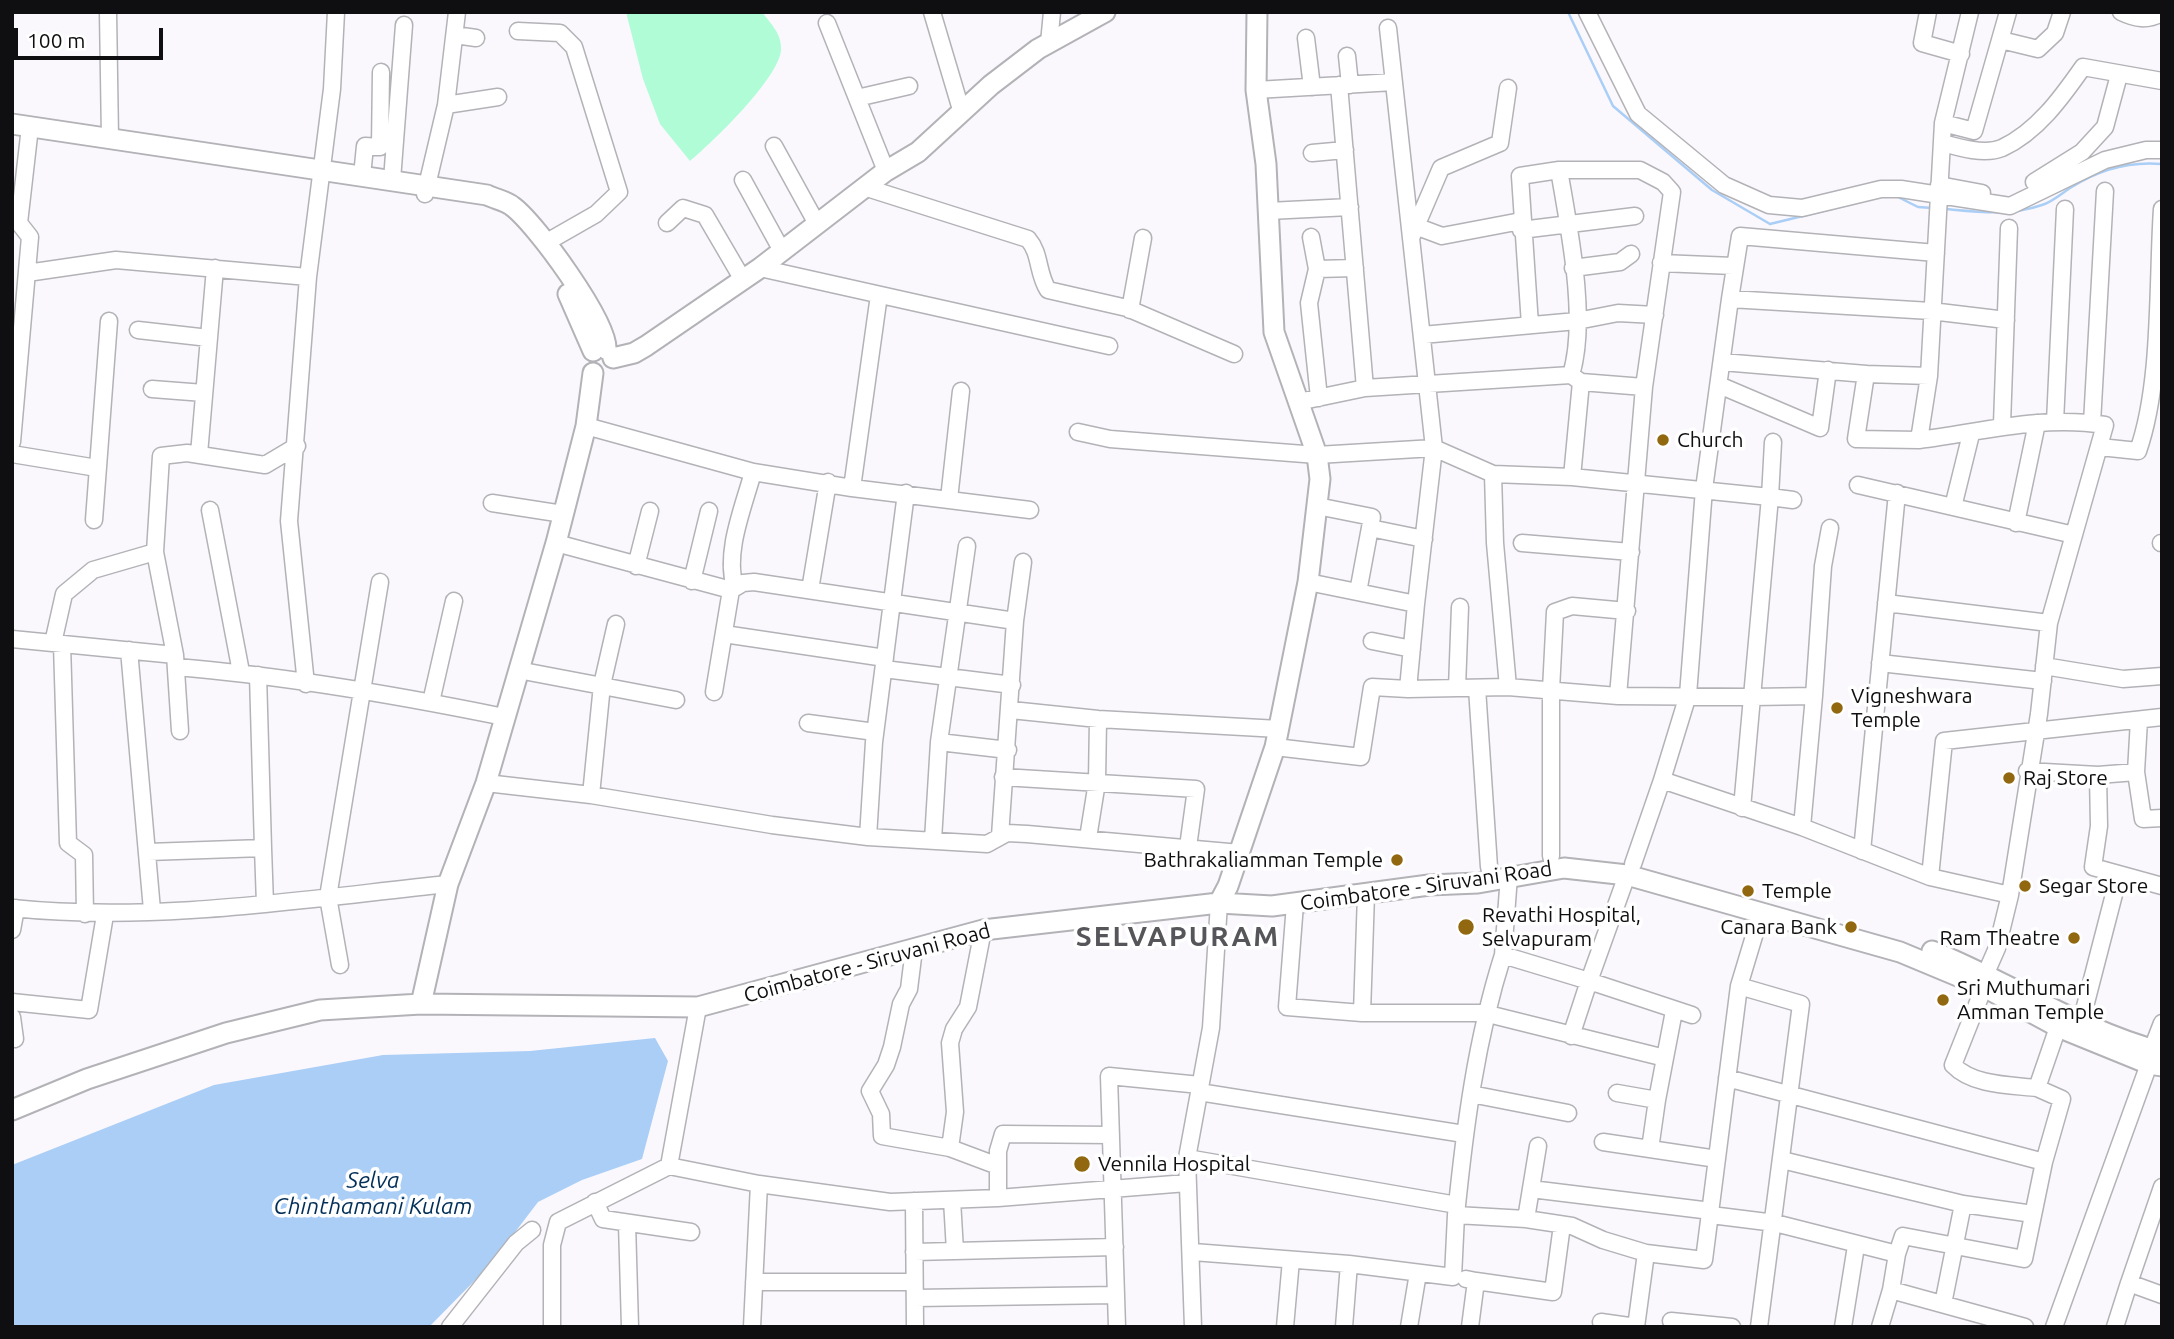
<!DOCTYPE html>
<style>
body{margin:0}
#map{position:relative;width:2174px;height:1339px;overflow:hidden;background:#faf8fd;font-family:Ubuntu,sans-serif}
canvas{display:block}
.frame{position:absolute;inset:0;border:14px solid #0f0e10;pointer-events:none}
.scale{position:absolute;left:14px;top:28px;width:149px;height:32px;box-sizing:border-box;border:4px solid #0f0e10;border-top:0;padding-left:9px;font-size:21px;line-height:24px;white-space:nowrap;color:#0f0e10;-webkit-text-stroke:5px #fff;paint-order:stroke}
</style>
<div id="map">
<canvas width="2174" height="1339"></canvas>
<div class="frame"></div>
<div class="scale">100 m</div>
</div>
<script>
const ctx = document.querySelector('canvas').getContext('2d');
ctx.lineJoin = 'round';
function paint(path, color) {
  ctx.fillStyle = color;
  ctx.fill(path, 'evenodd');
}
function strokePath(path, color, width, dash) {
  ctx.strokeStyle = color;
  ctx.lineWidth = width;
  ctx.lineCap = dash ? 'butt' : 'round';
  ctx.setLineDash(dash || []);
  ctx.stroke(path);
}
function drawText(font, color, halo, rows, align = 'center') {
  ctx.font = font + ' Ubuntu,sans-serif';
  ctx.lineWidth = 7;
  ctx.setLineDash([]);
  ctx.textBaseline = 'middle';
  ctx.strokeStyle = halo;
  ctx.fillStyle = color;
  for (const [text, x, y, turn = 0] of rows) {
    ctx.save();
    ctx.translate(x, y);
    ctx.rotate((+turn || 0) * Math.PI / 180);
    ctx.textAlign = isNaN(turn) ? turn : align;
    if (halo) ctx.strokeText(text, 0, 0);
    ctx.fillText(text, 0, 0);
    ctx.restore();
  }
}
const green = new Path2D(`
 M 626,12 L 762,12 C 771,24 782,34 781,50 C 779,78 713,142 690,161 L 660,124 L 643,79 Z`);
const water = new Path2D(`
 M 655,1038 L 668,1061 L 642,1159 L 582,1180 L 538,1202 L 490,1265 L 429,1327 L 12,1327 L 12,1165 L 214,1085 L 383,1055 L 530,1051 Z`);
const stream = new Path2D(`
 M 1568,12 L 1613,106 L 1712,190 L 1770,224 L 1856,203
 M 1896,196 L 1918,207 L 1932,208
 M 1946,209 C 1979,212 2010,216 2042,205 C 2052,202 2061,194 2070,188 C 2098,170 2129,161 2162,164`);
const minor = new Path2D(`
 M 108,12 L 110,139
 M 932,12 L 962,113
 M 1587,12 L 1638,114 L 1724,185 L 1769,205 L 1802,208 L 1881,189 L 1901,189 L 2010,206 L 2105,160 L 2146,150 L 2162,150
 M 1928,12 L 1922,43 L 1961,54
 M 1970,12 L 1943,123 L 1929,376 L 1919,440 C 1982,432 2041,415 2105,425 L 2049,623 L 2039,714 L 2010,895
 M 2121,12 C 2136,19 2146,21 2162,13
 M 827,23 L 886,171
 M 1388,28 L 1434,448 L 1416,604
 M 518,31 L 560,33 L 574,47 L 619,192 L 596,214 L 547,242
 M 455,35 L 476,38
 M 1306,38 L 1312,87
 M 2001,40 L 2038,49 L 2055,33 L 2062,12
 M 1049,43 L 1052,12
 M 1347,56 L 1350,85
 M 1339,85 L 1365,388
 M 1256,90 L 1394,82
 M 857,98 L 909,86
 M 446,105 L 498,97
 M 1943,123 L 1974,131 L 2008,12
 M 1943,143 C 1960,148 1985,155 2002,148 C 2037,132 2062,97 2083,67 L 2162,81
 M 774,146 L 817,224
 M 1312,153 L 1345,150
 M 1559,170 C 1569,229 1588,319 1571,375
 M 362,176 L 365,146 L 380,147 L 381,72
 M 392,180 L 404,25
 M 743,180 L 782,251
 M 2034,182 L 2082,152 L 2105,127 L 2119,75
 M 1939,185 L 1982,193
 M 864,187 L 1028,239 C 1041,254 1037,273 1048,290 L 1127,308 L 1234,354
 M 425,194 L 446,105 L 457,12
 M 1268,211 L 1350,207
 M 667,223 L 683,208 L 705,215 L 743,280
 M 1418,227 L 1442,236 L 1521,221
 M 1521,230 L 1635,216
 M 1311,237 L 1317,269 L 1309,303 L 1319,398
 M 1411,238 L 1441,168 L 1500,143 L 1508,88
 M 1661,263 L 1733,266
 M 760,268 L 1109,346
 M 1573,268 L 1620,262 L 1631,254
 M 1317,269 L 1355,268
 M 27,273 L 116,260 L 308,277
 M 1730,299 L 1740,236 L 1936,253
 M 1130,310 L 1143,238
 M 1530,325 L 1520,176 L 1559,170 L 1640,170 L 1663,182 L 1672,192 L 1644,387 L 1618,696
 M 138,330 L 209,338
 M 1422,335 L 1577,321 L 1618,313 L 1655,315
 M 1722,362 L 1866,374 L 1929,376
 M 1866,374 L 1856,439 L 1919,440
 M 1719,385 L 1820,428 L 1828,370
 M 152,389 L 204,393
 M 1298,402 L 1365,388 L 1571,375 L 1581,382
 M 2055,422 L 2065,209
 M 2092,423 L 2105,191
 M 2002,424 L 2009,228
 M 586,426 L 753,472 L 852,488 L 1030,510
 M 1078,432 L 1110,439 L 1317,455 L 1434,448 L 1493,474 L 1572,477 L 1770,497 L 1752,697 L 1814,696 L 1802,827 L 1930,877 L 2010,895 L 1997,948 L 1986,973
 M 12,442 L 30,237 L 19,223 L 30,127
 M 1773,442 L 1770,497 L 1793,500
 M 2100,447 L 2138,451 C 2162,383 2157,283 2162,209
 M 12,454 L 97,468
 M 199,454 L 215,268
 M 1493,474 L 1495,543 L 1508,687
 M 1572,477 L 1581,382 L 1644,387
 M 1858,485 L 2074,535
 M 852,488 L 879,295
 M 949,499 L 961,391
 M 492,503 L 563,514
 M 1317,506 L 1372,517 L 1358,592
 M 1953,507 L 1971,434
 M 210,510 L 241,672
 M 94,520 L 109,321
 M 2016,523 L 2037,423
 M 1370,528 L 1424,539
 M 556,543 L 731,590 L 743,583 L 754,582 L 1015,621 L 1000,836
 M 1522,543 L 1631,552
 M 2161,543 L 2162,543
 M 155,552 L 175,655 L 180,731
 M 636,566 L 650,511
 M 692,581 L 709,511
 M 1308,582 L 1416,604 L 1408,689 L 1508,687 L 1618,696 L 1752,697 L 1742,808
 M 735,587 C 724,552 744,506 753,472
 M 810,590 L 828,482
 M 1886,603 L 2049,623
 M 1015,621 L 1023,562
 M 724,634 L 885,658
 M 12,639 L 175,655
 M 1372,641 L 1412,649
 M 53,643 L 64,594 L 93,570 L 155,552 L 161,456 L 187,453 L 265,465 L 297,446
 M 62,644 L 68,843 L 84,855 L 85,914
 M 129,650 L 152,910
 M 1880,663 L 2043,681
 M 2044,666 L 2123,679 L 2162,676
 M 176,667 C 287,676 396,695 504,717
 M 884,669 L 1012,685
 M 518,670 L 676,700
 M 306,684 L 289,521 L 308,277 L 332,89 L 336,12
 M 1457,688 L 1460,607
 M 1477,688 L 1489,867
 M 714,692 L 731,590
 M 1814,696 L 1823,566 L 1830,528
 M 431,702 L 454,601
 M 1011,710 L 1098,719 L 1279,729
 M 808,723 L 875,732
 M 939,742 L 1008,750
 M 1275,747 L 1361,757 L 1372,687 L 1408,689
 M 2027,771 L 2098,775 L 2136,772 L 2143,819 L 2162,818
 M 2136,772 L 2139,720
 M 2098,775 L 2099,826 L 2093,867 L 2162,886
 M 1003,777 L 1196,789 L 1188,847
 M 1662,780 L 1688,695 L 1704,489 L 1730,299 L 1931,311 L 2006,320
 M 486,783 L 591,795 L 772,825 L 868,837 L 987,844 L 1007,833 L 1027,834 L 1240,853
 M 591,795 L 602,685 L 616,624
 M 868,837 L 874,742 L 906,493
 M 1088,838 L 1097,782 L 1098,719
 M 933,840 L 939,742 L 967,546
 M 263,848 L 265,904
 M 1862,851 L 1897,493
 M 148,852 L 263,848 L 258,675
 M 1551,856 L 1551,690 L 1555,612 L 1572,606 L 1627,611
 M 1633,864 L 1662,780 L 1802,827
 M 1930,877 L 1944,741 L 2162,717
 M 1295,904 L 1287,1007 L 1362,1013 L 1484,1013 L 1665,1058 L 1674,1011
 M 12,908 C 157,923 304,899 448,884
 M 12,930 L 16,908
 M 914,949 L 909,989 L 901,1004 L 892,1047 L 886,1065 L 870,1091 L 881,1114 L 882,1136 L 950,1148 L 998,1166
 M 1503,955 L 1509,876
 M 340,965 L 328,897 L 380,582
 M 1739,986 L 1801,1004 L 1759,1327
 M 1984,987 L 1953,1065 C 1973,1086 2011,1085 2037,1088
 M 12,1002 L 89,1010 L 105,915
 M 698,1007 L 669,1166 L 759,1184 L 890,1202 L 998,1198 L 1187,1183
 M 1362,1013 L 1366,894
 M 12,1017 L 15,1039
 M 2081,1022 L 2119,875
 M 1571,1036 L 1589,981 L 1692,1015
 M 2152,1049 L 2162,1023
 M 1727,1078 L 2044,1162 L 2062,1099 L 2037,1088 L 2058,1027
 M 1199,1092 L 1464,1134
 M 1617,1093 L 1657,1100 L 1650,1149
 M 1471,1094 L 1568,1113
 M 1657,1100 L 1665,1058
 M 1603,1142 L 1717,1159
 M 950,1148 L 955,1112 L 950,1043 L 954,1029 L 968,1007 L 983,930
 M 1187,1158 L 1457,1205
 M 1782,1160 L 1963,1204 L 1943,1304
 M 2162,1187 L 2129,1283 L 2162,1295
 M 1531,1189 L 1711,1211
 M 998,1198 L 998,1151 L 1003,1134 L 1111,1135
 M 952,1200 L 955,1251
 M 914,1201 L 915,1327
 M 595,1202 L 603,1219 L 691,1232
 M 1963,1204 L 2033,1214
 M 1456,1215 C 1465,1126 1476,1040 1503,955 L 1589,981 L 1627,875
 M 1711,1215 L 1775,1223 L 1897,1254 L 1891,1290 L 2025,1327
 M 1526,1219 L 1538,1146
 M 627,1223 L 630,1327
 M 914,1252 L 1115,1247
 M 1193,1252 L 1349,1264 L 1453,1277 L 1456,1215 L 1526,1219 L 1572,1226 L 1603,1240 L 1646,1253 L 1704,1260 L 1739,986 L 1761,913
 M 1897,1254 L 1903,1236 L 2024,1259 L 2044,1162
 M 1466,1279 L 1476,1281 L 1470,1327
 M 1476,1281 L 1553,1292 L 1562,1225
 M 754,1282 L 914,1282
 M 915,1298 L 1116,1295
 M 1671,1321 L 1732,1327
 M 1601,1322 L 1636,1327 L 1646,1253
 M 450,1327 L 516,1243 L 532,1230
 M 552,1327 L 552,1245 L 558,1222 L 669,1166
 M 752,1327 L 759,1184
 M 1117,1327 L 1109,1076 L 1200,1085
 M 1193,1327 L 1187,1158 L 1211,1028 L 1219,903
 M 1285,1327 L 1291,1260
 M 1344,1327 L 1349,1264
 M 1409,1327 L 1418,1273
 M 1843,1327 L 1856,1246
 M 1880,1327 L 1891,1290
 M 2054,1327 L 2149,1064
 M 2115,1327 L 2129,1283`);
const major = new Path2D(`
 M 12,124 L 487,195 C 495,199 506,201 512,206 C 536,223 608,323 606,349
 M 568,294 L 593,351
 M 613,358 L 634,353 L 646,346 L 760,268 L 886,171 L 918,152 L 991,85 L 1038,49 L 1105,12
 M 1219,903 L 1228,886 L 1275,747 L 1308,582 L 1320,479 L 1317,455 L 1274,332 L 1266,164 L 1256,90 L 1257,12
 M 1932,951 C 2009,982 2081,1031 2162,1052
 M 421,1004 L 448,884 L 486,783 L 556,543 L 586,426 L 593,373
 M 12,1110 L 87,1079 L 226,1033 L 320,1010 L 421,1004 L 698,1007 L 983,930 L 1219,903 L 1272,906 L 1429,885 L 1478,883 L 1564,868 L 1627,875 L 1900,952 L 1984,987 L 2058,1027 L 2149,1064 L 2162,1066`);
const markers = [
 [1663,440,7,"#916710"],
 [1837,708,7,"#916710"],
 [2009,778,7,"#916710"],
 [1397,860,7,"#916710"],
 [2025,886,7,"#916710"],
 [1748,891,7,"#916710"],
 [1466,927,9,"#916710"],
 [1851,927,7,"#916710"],
 [2074,938,7,"#916710"],
 [1943,1000,7,"#916710"],
 [1082,1164,9,"#916710"]
];
const poiNames = [
 ["Church",1677,440],
 ["Vigneshwara",1851,696],
 ["Temple",1851,720],
 ["Raj Store",2023,778],
 ["Bathrakaliamman Temple",1383,860,"right"],
 ["Segar Store",2039,886],
 ["Temple",1762,891],
 ["Revathi Hospital,",1482,915],
 ["Selvapuram",1482,939],
 ["Canara Bank",1837,927,"right"],
 ["Ram Theatre",2060,938,"right"],
 ["Sri Muthumari",1957,988],
 ["Amman Temple",1957,1012],
 ["Vennila Hospital",1098,1164]
];
const streetNames = [
 ["Coimbatore - Siruvani Road",1426,886,-8],
 ["Coimbatore - Siruvani Road",867,963,-15]
];
const waterNames = [
 ["Selva",373,1180],
 ["Chinthamani Kulam",373,1206]
];
const districtNames = [
 ["SELVAPURAM",1178,937]
];
paint(green, '#b0fcd7');
paint(water, '#aacef6');
strokePath(stream, '#aacef6', 2.5);
strokePath(minor, '#b3b2b7', 19);
strokePath(major, '#b3b2b7', 23);
strokePath(minor, '#fff', 16);
strokePath(major, '#fff', 19);
for (const [x, y, r, color] of markers) {
  const dot = new Path2D();
  dot.arc(x, y, r, 0, 2 * Math.PI);
  ctx.fillStyle = color;
  ctx.fill(dot);
  strokePath(dot, '#fff', 2.5);
}
drawText('21px', '#0f0e10', '#fff', poiNames, 'left');
drawText('21px', '#0f0e10', '#fff', streetNames);
drawText('italic 23px', '#022f58', '#fff', waterNames);
ctx.letterSpacing = '2px';
drawText('bold 28px', '#565559', '#fff', districtNames);
ctx.letterSpacing = '0px';
</script>
